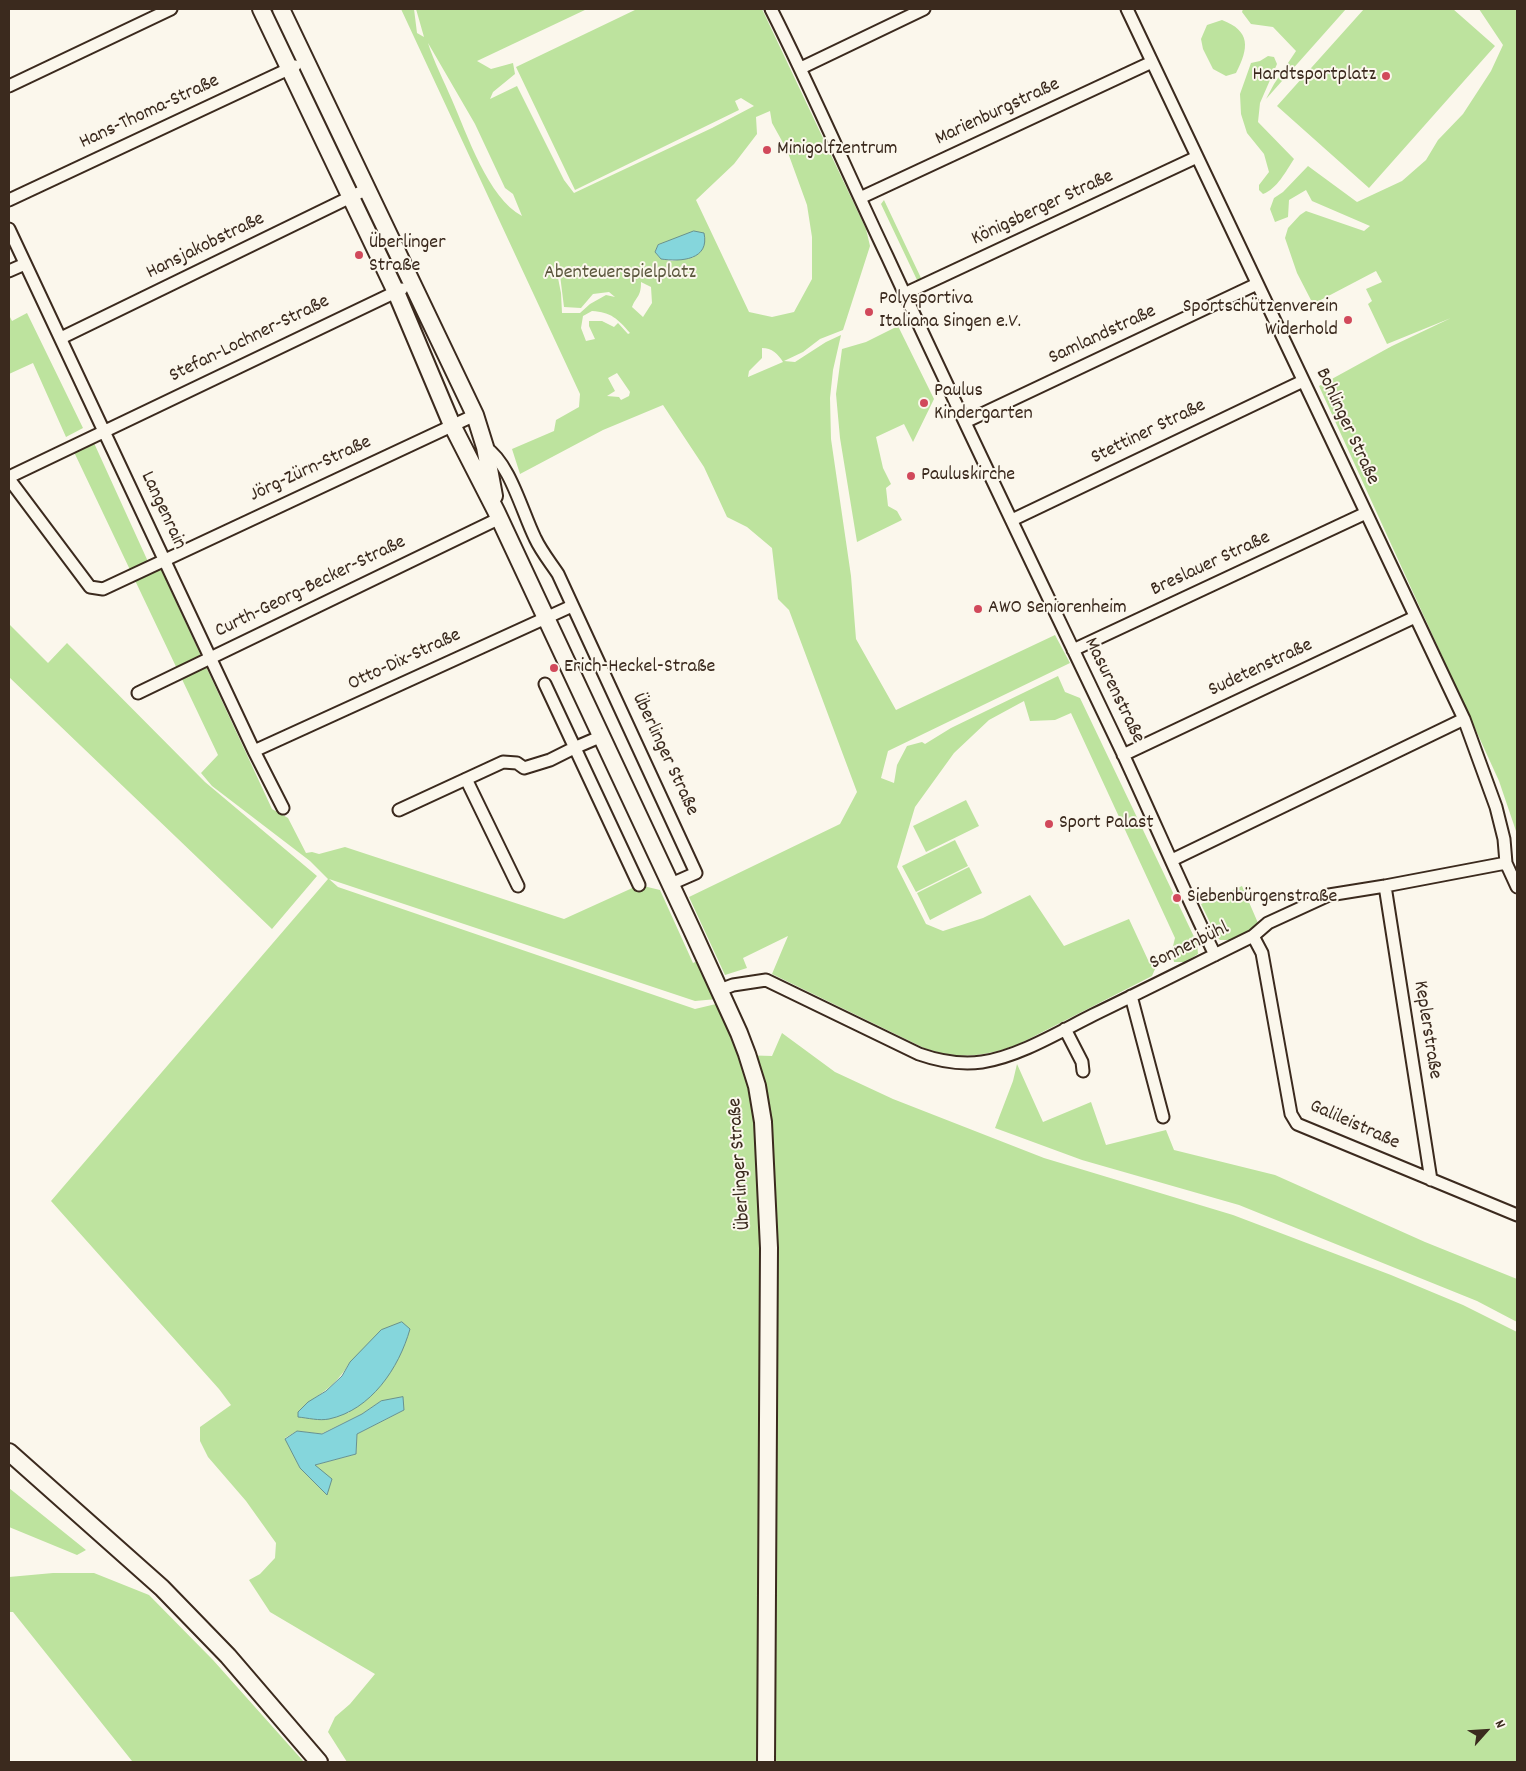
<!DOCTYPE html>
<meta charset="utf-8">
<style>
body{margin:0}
#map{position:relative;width:1526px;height:1771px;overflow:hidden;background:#fbf7ec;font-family:Dekko,sans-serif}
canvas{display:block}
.frame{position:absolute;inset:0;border:10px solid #3b2a1e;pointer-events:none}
.north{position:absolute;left:1461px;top:1706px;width:50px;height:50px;-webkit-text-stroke:4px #fbf7ec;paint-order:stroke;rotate:64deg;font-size:14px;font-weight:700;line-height:20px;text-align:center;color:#3b2a1e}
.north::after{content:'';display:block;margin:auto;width:18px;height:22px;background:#3b2a1e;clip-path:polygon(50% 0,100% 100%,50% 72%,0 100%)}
</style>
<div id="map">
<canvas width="1526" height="1771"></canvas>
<div class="frame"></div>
<div class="north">N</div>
</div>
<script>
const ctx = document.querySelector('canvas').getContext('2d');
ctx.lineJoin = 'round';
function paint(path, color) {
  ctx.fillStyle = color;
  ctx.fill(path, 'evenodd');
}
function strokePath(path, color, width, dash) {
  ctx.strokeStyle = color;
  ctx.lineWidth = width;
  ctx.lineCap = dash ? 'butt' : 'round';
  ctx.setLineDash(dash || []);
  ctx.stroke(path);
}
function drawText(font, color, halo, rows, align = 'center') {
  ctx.font = font + ' Dekko,sans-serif';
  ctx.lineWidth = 4;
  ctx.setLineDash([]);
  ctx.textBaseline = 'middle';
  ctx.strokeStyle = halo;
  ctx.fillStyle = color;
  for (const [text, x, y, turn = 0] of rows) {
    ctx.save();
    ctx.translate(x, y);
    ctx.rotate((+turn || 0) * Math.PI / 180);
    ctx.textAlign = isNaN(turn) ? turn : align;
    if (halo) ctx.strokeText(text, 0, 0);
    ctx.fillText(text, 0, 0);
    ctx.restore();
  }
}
const green = new Path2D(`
 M 401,9 L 414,9 L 417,33 L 424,37 L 416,9 L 587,9 L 477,61 L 491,69 L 513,63 L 515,74 L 493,92 L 490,99 L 517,86 L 564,180 L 574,193 L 712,128 L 754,106 L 741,98 L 735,101 L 739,110 L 575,190 L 516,67 L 637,9 L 762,9 L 866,229 L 870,246 L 843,330 L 820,339 L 803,352 L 784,361 L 795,362 L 826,342 L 841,335 L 833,370 L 830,398 L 831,439 L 851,576 L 856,639 L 896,710 L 1055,635 L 1070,663 L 888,751 L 881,778 L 894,783 L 897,765 L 907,746 L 922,742 L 925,744 L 951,728 L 1058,676 L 1065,692 L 1080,698 L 1197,943 L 1198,954 L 1185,962 L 1174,962 L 1172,950 L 1175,938 L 1071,713 L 1055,720 L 1030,721 L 1024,701 L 989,720 L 954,753 L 915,807 L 897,867 L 926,924 L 943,931 L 983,918 L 1030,895 L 1064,946 L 1129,919 L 1148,960 L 1158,962 L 1152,976 L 1019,1044 C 984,1057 959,1060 924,1048 L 772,974 L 788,936 L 743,958 L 747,968 L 725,975 L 689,897 L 840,824 L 857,792 L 789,610 L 778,599 L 772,548 L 747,527 L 727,517 L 704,467 L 663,405 L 603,430 L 520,474 L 512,449 L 554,431 L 556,420 L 579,407 L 580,394 ZM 428,43 L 475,124 L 505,188 L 513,194 L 522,216 C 488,198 467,134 452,100 C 444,81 434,62 428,43 ZM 770,111 L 772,123 L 787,150 L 807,205 L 812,237 L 812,279 L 794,312 L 772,317 L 749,312 L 696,200 L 734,164 L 757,134 L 756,117 ZM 671,241 L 694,257 L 672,261 L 661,259 L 655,252 L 658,245 ZM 557,273 L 560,275 L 564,307 L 581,308 L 593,294 L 609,292 L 615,297 L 606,295 L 590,304 L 580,313 L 562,313 L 561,293 ZM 641,282 L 651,287 L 652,303 L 643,317 L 632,307 C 637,295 641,297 641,282 ZM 592,311 C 611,312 618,319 630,333 L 628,334 L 618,323 L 614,327 L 602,321 L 589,321 L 589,326 L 595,339 L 586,341 L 581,328 L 583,316 ZM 762,348 C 772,348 778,354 783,362 L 748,377 L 749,371 L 762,358 ZM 617,373 L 630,392 L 629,396 L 621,400 L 619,397 L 607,396 L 615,391 L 608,378 Z
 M 1243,9 L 1346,9 L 1266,99 L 1274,84 L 1296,51 L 1273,27 L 1251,24 L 1242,12 Z
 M 1364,9 L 1453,9 L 1495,46 L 1369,188 L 1277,106 Z
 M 1479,9 L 1517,9 L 1517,834 L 1499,781 L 1319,386 L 1392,346 L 1451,318 L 1387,344 L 1368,304 L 1372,301 L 1366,289 L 1382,282 L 1376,271 L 1313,304 L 1297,273 L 1285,238 L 1288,228 L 1300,215 L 1306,211 L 1364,231 L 1370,226 L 1312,201 L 1306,190 L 1289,200 L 1288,217 L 1275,222 L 1270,209 L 1274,198 L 1283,192 L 1308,166 L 1357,202 L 1402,181 L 1426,160 L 1438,140 L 1463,114 L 1491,71 L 1503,45 Z
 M 1222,20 C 1251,31 1249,48 1236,73 L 1226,76 L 1213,69 L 1203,49 L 1201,39 L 1207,25 Z
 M 1268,56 L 1274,57 L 1277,64 L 1260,103 L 1258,122 L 1294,159 C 1286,171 1277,189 1263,194 L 1259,190 L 1259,185 L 1269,172 L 1264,154 L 1247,133 L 1241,114 L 1240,94 L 1251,63 L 1260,61 Z
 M 884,200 L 921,278 L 917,280 L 881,204 Z
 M 27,313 L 83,428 L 66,437 L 33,363 L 9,374 L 9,315 L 12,321 Z
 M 898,326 L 934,399 L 913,442 L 904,424 L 876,437 L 883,468 L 891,484 L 886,488 L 888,506 L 897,511 L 902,520 L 857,542 L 840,438 L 836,394 L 842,349 L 866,342 Z
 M 94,443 L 150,566 L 158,563 L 272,809 L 288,818 L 306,853 L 312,852 L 319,854 L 345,847 L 564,919 L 639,885 L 660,890 L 693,963 L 700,960 L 717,999 L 695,1001 L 329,879 L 338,887 L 695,1009 L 716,1004 L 740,1055 L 772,1056 L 782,1033 L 835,1072 L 893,1099 L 1044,1158 L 1233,1215 L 1391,1275 L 1463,1305 L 1517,1332 L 1517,1762 L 347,1762 L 328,1732 L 335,1717 L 350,1704 L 375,1674 L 270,1612 L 249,1580 L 260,1574 L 275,1558 L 276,1543 L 246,1501 L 208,1457 L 200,1441 L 200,1427 L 231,1405 L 219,1389 L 51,1201 L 328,879 L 310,861 L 212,786 L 201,773 L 218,755 L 74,452 ZM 350,1362 L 349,1413 L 309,1402 C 328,1389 338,1382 350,1362 ZM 381,1401 L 404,1410 L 357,1434 L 356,1454 L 315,1465 L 300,1468 L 285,1438 L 297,1431 L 321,1434 L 362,1414 Z
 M 9,624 L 48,663 L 67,643 L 205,782 L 317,876 L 272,929 L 9,677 Z
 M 966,800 L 979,826 L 926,852 L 913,826 Z
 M 955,840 L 968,866 L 916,892 L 902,866 Z
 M 969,867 L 982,893 L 930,920 L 917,893 Z
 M 1242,886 L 1258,923 L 1244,936 L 1230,943 L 1229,940 L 1220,940 L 1217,937 L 1201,904 Z
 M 1017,1064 L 1043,1122 L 1091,1102 L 1106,1145 L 1166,1130 L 1174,1150 L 1275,1175 L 1425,1242 L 1517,1279 L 1517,1322 L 1477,1301 L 1239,1205 L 1082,1160 L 995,1128 L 1013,1081 Z
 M 9,1488 L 86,1550 L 77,1555 L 9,1527 Z
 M 53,1573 L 94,1573 L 149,1595 L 213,1660 L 304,1762 L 128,1762 L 132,1761 L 13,1612 L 9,1612 L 9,1577 Z`);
const water = new Path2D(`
 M 694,231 L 704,233 C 710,260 681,262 661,259 L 655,252 L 658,245 Z
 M 402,1322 L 410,1329 C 399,1368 371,1410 329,1419 C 319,1421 308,1418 298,1417 L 298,1412 L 308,1402 L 326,1391 L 342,1376 L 350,1362 L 381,1330 Z
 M 403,1397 L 404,1410 L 357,1434 L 356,1454 L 315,1465 L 332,1479 L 327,1495 L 300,1468 L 285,1439 L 297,1431 L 322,1434 L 362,1414 L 381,1401 Z`);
const street = new Path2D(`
 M 771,9 C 812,90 848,174 887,256 C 964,423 1044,588 1123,754 C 1154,821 1183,889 1215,955
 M 1127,9 L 1464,719 L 1496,807 L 1504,839 L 1506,863 L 1517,887
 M 801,68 L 924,9
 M 9,86 L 171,9
 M 860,198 L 1152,62
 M 9,200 L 295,66
 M 9,229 L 254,751 L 283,808
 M 9,271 L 25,264
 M 904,294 L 1197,157
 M 61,338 L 367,189
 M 965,422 L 1257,284
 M 485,447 C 510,463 522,512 535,538 C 541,551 550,562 558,574 L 696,873 L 671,884
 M 9,477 L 402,289
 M 9,479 L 90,587 L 103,589 L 475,415
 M 1012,520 L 1303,381
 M 1073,650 L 1366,513
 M 545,684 L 639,885
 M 138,693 L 500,518
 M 254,751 L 572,606
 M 1123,755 L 1415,617
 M 466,779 L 518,886
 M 399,810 L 503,762 L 517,763 L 524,768 L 550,760 L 574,748 L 602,736
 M 1172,860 L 1464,719
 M 1385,886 L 1431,1180
 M 1253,936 L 1262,953 L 1291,1114 L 1297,1124 L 1517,1215
 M 720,990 L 733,985 L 766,980 L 919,1054 C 939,1061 960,1065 982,1062 C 1020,1056 1059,1032 1093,1015 C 1147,989 1200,962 1253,936 L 1268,923 L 1329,895 L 1385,886 L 1506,863
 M 1131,996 L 1163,1117
 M 1065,1029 L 1082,1062 L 1083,1071`);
const secondary = new Path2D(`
 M 261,9 L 396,292 L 452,425 L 496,511 L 692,930 L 739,1033 L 747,1054 L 757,1086 L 763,1122 L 769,1248 L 766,1762
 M 281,9 L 475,415 L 485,447 L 494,496
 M 9,1452 L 162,1588 L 228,1656 L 319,1762`);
const markers = [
 [1386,76,5,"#d1495b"],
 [767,150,5,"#d1495b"],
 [359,255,5,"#d1495b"],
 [869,312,5,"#d1495b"],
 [1348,320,5,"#d1495b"],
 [924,403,5,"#d1495b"],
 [911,476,5,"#d1495b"],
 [978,609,5,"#d1495b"],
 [554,668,5,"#d1495b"],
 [1049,824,5,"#d1495b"],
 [1177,898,5,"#d1495b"]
];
const poiNames = [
 ["Hardtsportplatz",1376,76,"right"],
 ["Minigolfzentrum",777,150],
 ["Überlinger",369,244],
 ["Straße",369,267],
 ["Polysportiva",879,300],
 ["Italiana Singen e.V.",879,323],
 ["Sportschützenverein",1338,308,"right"],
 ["Widerhold",1338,331,"right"],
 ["Paulus",934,392],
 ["Kindergarten",934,415],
 ["Pauluskirche",921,476],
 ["AWO Seniorenheim",988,609],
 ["Erich-Heckel-Straße",564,668],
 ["Sport Palast",1059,824],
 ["Siebenbürgenstraße",1187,898]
];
const streetNames = [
 ["Hans-Thoma-Straße",150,113,-25],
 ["Marienburgstraße",998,113,-25],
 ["Königsberger Straße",1043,209,-25],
 ["Hansjakobstraße",206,247,-26],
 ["Samlandstraße",1103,336,-25],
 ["Stefan-Lochner-Straße",250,340,-26],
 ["Bohlinger Straße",1346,427,65],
 ["Stettiner Straße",1149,433,-26],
 ["Jörg-Zürn-Straße",311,470,-25],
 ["Langenrain",162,511,65],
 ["Breslauer Straße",1211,565,-25],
 ["Curth-Georg-Becker-Straße",311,588,-26],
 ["Otto-Dix-Straße",405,661,-25],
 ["Sudetenstraße",1261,669,-25],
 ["Masurenstraße",1113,691,64],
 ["Überlinger Straße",664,755,65],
 ["Sonnenbühl",1190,947,-26],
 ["Keplerstraße",1426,1030,81],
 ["Galileistraße",1354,1126,24],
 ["Überlinger Straße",741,1164,-94]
];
const parkNames = [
 ["Abenteuerspielplatz",620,274]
];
paint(green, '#bde39e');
paint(water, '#85d6dc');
strokePath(water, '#679190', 1);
strokePath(street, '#3b2a1e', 15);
strokePath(secondary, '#3b2a1e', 20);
strokePath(street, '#fbf7ec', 11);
strokePath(secondary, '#fbf7ec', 16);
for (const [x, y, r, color] of markers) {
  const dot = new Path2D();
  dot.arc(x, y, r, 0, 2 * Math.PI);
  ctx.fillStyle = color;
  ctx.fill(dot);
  strokePath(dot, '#fbf7ec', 2);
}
drawText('20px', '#3b2a1e', '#fbf7ec', poiNames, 'left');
drawText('20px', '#3b2a1e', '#fbf7ec', streetNames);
drawText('20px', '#5c583e', '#fbf7ec', parkNames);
</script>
